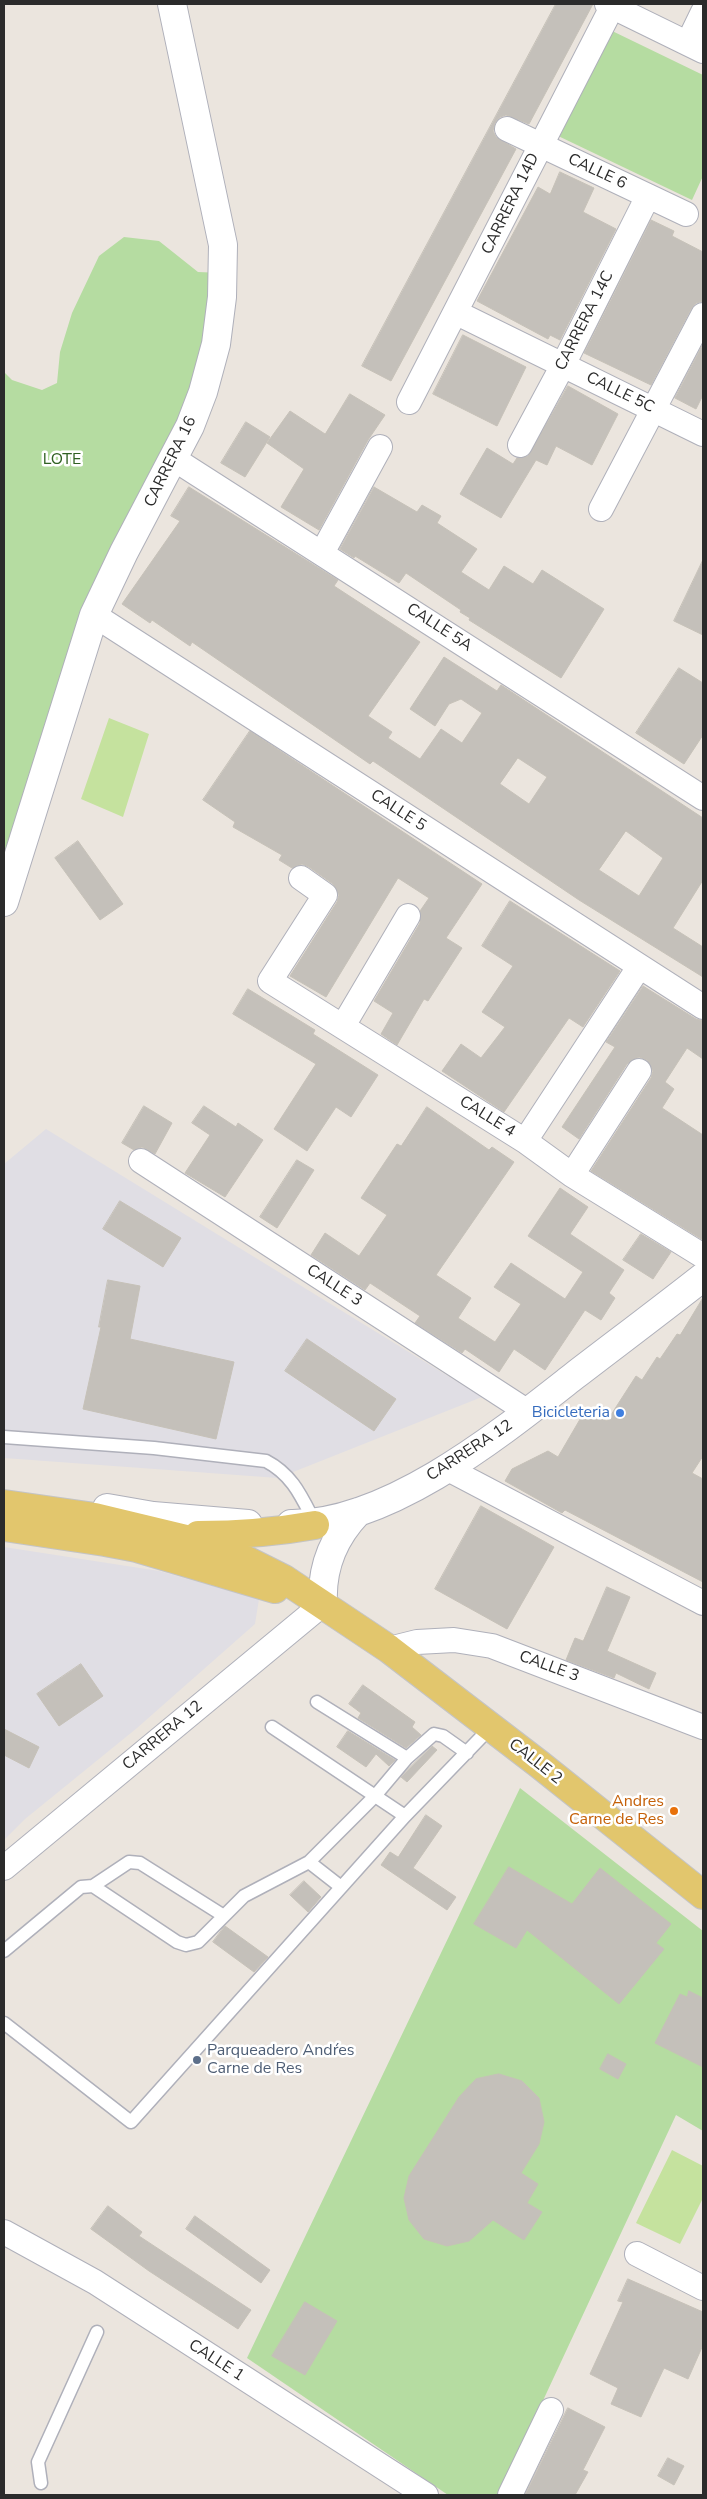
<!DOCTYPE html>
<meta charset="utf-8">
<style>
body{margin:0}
#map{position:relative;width:707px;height:2499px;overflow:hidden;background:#ebe5de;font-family:"Nunito Sans",sans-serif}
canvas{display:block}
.frame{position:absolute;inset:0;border:5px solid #2b2b2b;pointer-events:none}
</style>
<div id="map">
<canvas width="707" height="2499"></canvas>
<div class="frame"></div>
</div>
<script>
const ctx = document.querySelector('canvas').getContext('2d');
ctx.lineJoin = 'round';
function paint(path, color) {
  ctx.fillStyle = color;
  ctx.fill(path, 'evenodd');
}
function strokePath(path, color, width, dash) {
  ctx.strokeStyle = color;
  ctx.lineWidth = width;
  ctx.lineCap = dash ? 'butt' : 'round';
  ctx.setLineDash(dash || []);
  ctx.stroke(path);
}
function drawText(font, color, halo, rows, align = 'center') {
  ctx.font = font + ' "Nunito Sans",sans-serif';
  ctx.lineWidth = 5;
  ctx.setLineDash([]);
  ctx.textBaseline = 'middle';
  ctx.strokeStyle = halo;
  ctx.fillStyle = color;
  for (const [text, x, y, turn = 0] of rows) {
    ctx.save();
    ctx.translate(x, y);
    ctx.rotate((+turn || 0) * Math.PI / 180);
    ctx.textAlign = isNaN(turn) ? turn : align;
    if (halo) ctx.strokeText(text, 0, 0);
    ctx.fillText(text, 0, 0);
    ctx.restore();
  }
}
const industrial = new Path2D(`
 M 46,1129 L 482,1397 L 278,1478 L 4,1458 L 4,1164 Z
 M 4,1547 L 159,1571 L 259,1599 L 255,1624 L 137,1728 L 25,1819 L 4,1840 Z`);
const green = new Path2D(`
 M 606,28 L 703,75 L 703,176 L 692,200 L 554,134 Z
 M 124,237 L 159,241 L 198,272 L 223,273 L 219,322 L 124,552 L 4,902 L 4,372 L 12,380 L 42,390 L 57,383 L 60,352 L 72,313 L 99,256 Z
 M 520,1788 L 703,1931 L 703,2131 L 676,2115 L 499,2495 L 448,2495 L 247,2358 Z`);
const pitch = new Path2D(`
 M 109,718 L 149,734 L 123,817 L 81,799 Z
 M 672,2150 L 703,2166 L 703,2198 L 680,2244 L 636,2223 Z`);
const building = new Path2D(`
 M 556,4 L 593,4 L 529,124 L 506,115 L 500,117 L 495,123 L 493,131 L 496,137 L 516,149 L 391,381 L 362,366 Z
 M 560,172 L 594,188 L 583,212 L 616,229 L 560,340 L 550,335 L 548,339 L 477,301 L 538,187 L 550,194 Z
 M 651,220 L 674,231 L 672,236 L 703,252 L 703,301 L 696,303 L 691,309 L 651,385 L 584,353 Z
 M 463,335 L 526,367 L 497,426 L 433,394 Z
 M 703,344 L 703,395 L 696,409 L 675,398 Z
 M 568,386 L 618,414 L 592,465 L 556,446 L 547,465 L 536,460 L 501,518 L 460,494 L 487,448 L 513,464 L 517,458 L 528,456 Z
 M 350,394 L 385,415 L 368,440 L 319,530 L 281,507 L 304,469 L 267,443 L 290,411 L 325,434 Z
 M 246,422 L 270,437 L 245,477 L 221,463 Z
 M 189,487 L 338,580 L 334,586 L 420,642 L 368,716 L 392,732 L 388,738 L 420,759 L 441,729 L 462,743 L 482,713 L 461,699 L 449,704 L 435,726 L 410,709 L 444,657 L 497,691 L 501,685 L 703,818 L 703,880 L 673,928 L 703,947 L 703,977 L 579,900 L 373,761 L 370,764 L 192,642 L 190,646 L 152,620 L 150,623 L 122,604 L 180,521 L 171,516 ZM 518,758 L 547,777 L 529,804 L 500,784 ZM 626,831 L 663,858 L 639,896 L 599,870 Z
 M 374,487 L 417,512 L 422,505 L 441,516 L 437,523 L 477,549 L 461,572 L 489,590 L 504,566 L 533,584 L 542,570 L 604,609 L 561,678 L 469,620 L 470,618 L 460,612 L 461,610 L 406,573 L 399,583 L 355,556 L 354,558 L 340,549 Z
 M 703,560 L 703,635 L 674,621 Z
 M 679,668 L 703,683 L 703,735 L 684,764 L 636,733 Z
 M 250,731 L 482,884 L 446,938 L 462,948 L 428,1001 L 424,999 L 397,1045 L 381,1034 L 393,1013 L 374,1001 L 420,923 L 420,911 L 429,898 L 398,878 L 326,997 L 290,976 L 337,902 L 339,895 L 333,884 L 309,867 L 302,864 L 292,868 L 279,860 L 282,855 L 233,827 L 235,822 L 203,800 Z
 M 78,841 L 123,904 L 100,920 L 55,858 Z
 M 510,901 L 620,971 L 583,1027 L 569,1018 L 504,1112 L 442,1071 L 461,1044 L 481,1058 L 505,1027 L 482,1012 L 513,966 L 482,946 Z
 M 643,986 L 696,1019 L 703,1021 L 703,1059 L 687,1048 L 665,1082 L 674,1089 L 662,1108 L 703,1135 L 703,1240 L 591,1171 L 651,1078 L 653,1071 L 647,1060 L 639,1057 L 627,1064 L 579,1139 L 562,1127 L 615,1047 L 606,1042 Z
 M 248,989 L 315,1030 L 313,1034 L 378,1075 L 351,1117 L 336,1107 L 307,1151 L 274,1129 L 316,1064 L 233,1014 Z
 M 144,1106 L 172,1123 L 155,1154 L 142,1147 L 134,1150 L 122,1143 Z
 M 204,1106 L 236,1127 L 238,1123 L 263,1140 L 225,1197 L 185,1173 L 210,1135 L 192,1123 Z
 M 427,1107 L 489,1150 L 492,1147 L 514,1162 L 436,1275 L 471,1298 L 458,1318 L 495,1342 L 521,1304 L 494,1287 L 511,1263 L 565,1299 L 583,1272 L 528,1236 L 560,1188 L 588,1207 L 570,1234 L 624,1270 L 609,1293 L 615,1298 L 601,1320 L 585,1310 L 545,1370 L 514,1349 L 499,1372 L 465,1349 L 462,1353 L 415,1323 L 420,1316 L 370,1283 L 365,1290 L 311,1255 L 325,1233 L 359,1256 L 387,1215 L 361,1198 L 397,1144 L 401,1146 Z
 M 297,1160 L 314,1170 L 277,1228 L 260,1217 Z
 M 120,1201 L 181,1238 L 163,1267 L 103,1229 Z
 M 641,1234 L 671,1252 L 653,1279 L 623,1260 Z
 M 108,1280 L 140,1286 L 130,1339 L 234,1362 L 216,1439 L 83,1409 L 101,1327 L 99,1327 Z
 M 703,1298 L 703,1456 L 692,1473 L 703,1479 L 703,1582 L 565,1510 L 562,1513 L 505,1481 L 512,1469 L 548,1451 L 558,1457 L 586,1409 L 607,1421 L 636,1376 L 642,1380 L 657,1357 L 660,1359 L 677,1334 L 680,1335 Z
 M 307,1339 L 396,1399 L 374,1431 L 285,1371 Z
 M 481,1506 L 554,1547 L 507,1629 L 435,1589 Z
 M 607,1587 L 630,1597 L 607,1651 L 656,1673 L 649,1689 L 616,1673 L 614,1678 L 566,1660 L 575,1638 L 583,1641 Z
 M 81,1664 L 103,1696 L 59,1726 L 37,1694 Z
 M 363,1685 L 415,1722 L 412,1727 L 421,1735 L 406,1748 L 358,1718 L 361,1713 L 349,1704 Z
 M 4,1729 L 39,1747 L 29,1768 L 4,1755 Z
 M 348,1731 L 395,1760 L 389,1766 L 376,1754 L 366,1767 L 337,1747 Z
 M 432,1746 L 437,1750 L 407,1782 L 401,1777 Z
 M 426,1815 L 442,1826 L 413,1868 L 456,1897 L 447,1910 L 381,1865 L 390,1852 L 398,1857 Z
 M 509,1867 L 572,1904 L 600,1868 L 671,1924 L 656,1943 L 664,1949 L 619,2004 L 527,1930 L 516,1948 L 474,1924 Z
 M 304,1881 L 321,1897 L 308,1912 L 290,1895 Z
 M 225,1926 L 268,1957 L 254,1972 L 213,1942 Z
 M 689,1991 L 703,1998 L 703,2067 L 655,2043 L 680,1994 L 687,1997 Z
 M 608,2054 L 626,2064 L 618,2079 L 600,2069 Z
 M 499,2074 L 522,2081 L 539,2098 L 544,2122 L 539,2144 L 521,2173 L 538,2184 L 527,2203 L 542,2212 L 524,2240 L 493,2220 L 469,2241 L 447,2246 L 424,2239 L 409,2220 L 404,2198 L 409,2176 L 459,2097 L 476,2079 Z
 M 108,2206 L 142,2232 L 139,2236 L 251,2310 L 238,2329 L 149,2271 L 91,2229 Z
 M 195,2216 L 270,2270 L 261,2283 L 186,2229 Z
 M 628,2279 L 703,2312 L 703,2345 L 688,2379 L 664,2368 L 641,2417 L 611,2404 L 618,2388 L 590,2374 L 623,2302 L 618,2301 Z
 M 305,2302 L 337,2321 L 305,2375 L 272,2356 Z
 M 568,2408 L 605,2427 L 583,2470 L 588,2472 L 575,2495 L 525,2495 Z
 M 668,2458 L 684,2466 L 674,2485 L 658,2476 Z`);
const lane = new Path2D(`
 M 4,1437 L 154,1448 L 266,1461 C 293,1475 302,1498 315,1523
 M 317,1702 L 407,1758
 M 272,1727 L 405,1816
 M 309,1862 L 341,1887
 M 93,1886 L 129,1862 L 140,1863 L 224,1916
 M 4,1951 L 81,1887 L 93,1886 L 177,1942 L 186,1945 L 198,1942 L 244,1896 L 309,1862 L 375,1796 L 407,1758 L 434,1734 L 443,1736 L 467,1753
 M 4,2023 L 131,2122 L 405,1816 L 491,1727
 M 41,2483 L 38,2462 L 97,2332`);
const street = new Path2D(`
 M 607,4 L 703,51
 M 688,43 L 703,12
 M 507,129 L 686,214
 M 457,313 L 703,434
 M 409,402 L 612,7
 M 520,445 L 563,365 L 648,196
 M 174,459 L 703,798
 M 601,509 L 703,315
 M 322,553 L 380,447
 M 94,615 L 703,1007
 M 301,878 L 325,895 L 270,981 L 525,1141 L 572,1175 L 703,1256
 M 343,1026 L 408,916
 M 525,1141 L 639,967
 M 141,1161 L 528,1412
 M 572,1175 L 639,1071
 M 448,1469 L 703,1603
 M 389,1649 L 417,1642 L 454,1640 L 492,1646 L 703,1727
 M 4,1868 L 323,1604
 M 4,2232 L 95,2282 L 426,2495
 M 637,2254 L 703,2288
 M 510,2495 L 551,2410`);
const secondary = new Path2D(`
 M 4,902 L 94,615 L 124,552 L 190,426 L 203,392 L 216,344 L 222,297 L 223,245 L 172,4
 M 107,1508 L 153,1516 L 248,1524
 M 291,1524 C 388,1525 500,1434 574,1376 C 617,1343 661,1310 703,1277
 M 323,1604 C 321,1568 333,1538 358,1512`);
const primary = new Path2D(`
 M 4,1504 L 95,1517 L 199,1542 L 242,1558 L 284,1579 L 389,1649 L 539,1764 L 703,1895
 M 4,1527 L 105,1542 L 137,1548 L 275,1589
 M 198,1535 C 238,1535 276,1532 315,1525`);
const markers = [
 [620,1413,5,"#3f7fe0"],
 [674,1811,5,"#e8710a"],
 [197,2060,5,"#5c6f8a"]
];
const streetNames = [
 ["CALLE 6",597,172,25],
 ["CARRERA 14D",511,204,-64],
 ["CARRERA 14C",585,321,-63],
 ["CALLE 5C",620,393,26],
 ["CARRERA 16",171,462,-64],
 ["CALLE 5A",439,628,33],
 ["CALLE 5",398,811,33],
 ["CALLE 4",487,1117,32],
 ["CALLE 3",334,1286,33],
 ["CARRERA 12",470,1451,-33],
 ["CALLE 3",549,1667,20],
 ["CARRERA 12",163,1736,-40],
 ["CALLE 2",535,1762,38],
 ["CALLE 1",216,2361,33]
];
const parkNames = [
 ["LOTE",62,460]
];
const shopNames = [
 ["Bicicleteria",610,1413]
];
const foodNames = [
 ["Andres",664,1802],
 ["Carne de Res",664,1820]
];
const serviceNames = [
 ["Parqueadero Andŕes",207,2051],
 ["Carne de Res",207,2069]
];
paint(industrial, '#e0dee4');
paint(green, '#b5dca1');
paint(pitch, '#c5e29e');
paint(building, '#c4c0ba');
strokePath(building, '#c6c1b8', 1);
strokePath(lane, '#afb0ba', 15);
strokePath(street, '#afb0ba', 26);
strokePath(secondary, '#afb0ba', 30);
strokePath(primary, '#c4c4c4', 30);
strokePath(lane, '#fff', 12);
strokePath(street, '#fff', 24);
strokePath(secondary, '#fff', 28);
strokePath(primary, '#e2c66d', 28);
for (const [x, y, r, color] of markers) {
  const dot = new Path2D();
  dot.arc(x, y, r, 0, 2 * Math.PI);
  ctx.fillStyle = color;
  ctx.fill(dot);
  strokePath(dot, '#fff', 2);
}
drawText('16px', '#2b2b2b', '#fff', streetNames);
drawText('16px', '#2f6022', '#fff', parkNames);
drawText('16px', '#366cbe', '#fff', shopNames, 'right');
drawText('16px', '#c56008', '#fff', foodNames, 'right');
drawText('16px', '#4e5e75', '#fff', serviceNames, 'left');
</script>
